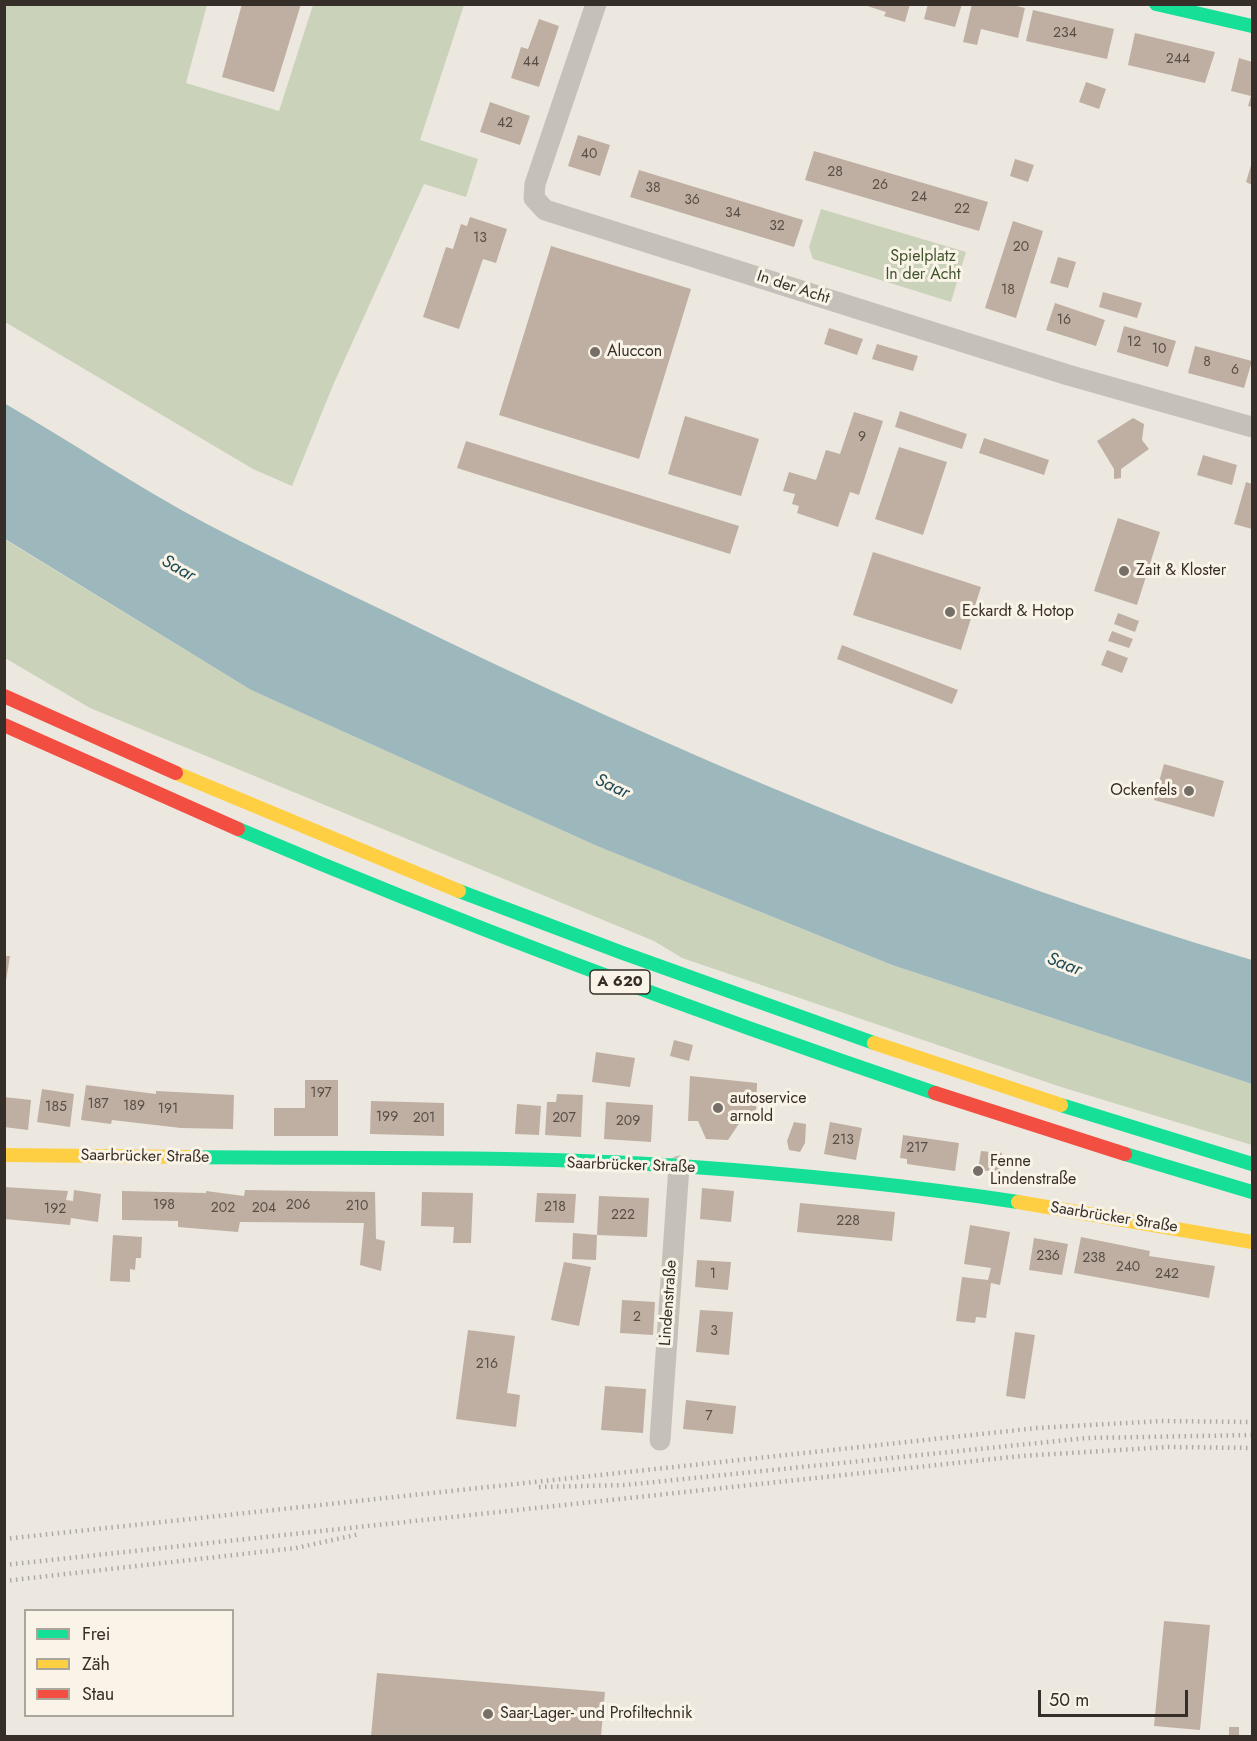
<!DOCTYPE html>
<meta charset="utf-8">
<style>
body{margin:0}
#map{position:relative;width:1257px;height:1741px;overflow:hidden;background:#ece8e0;font-family:Jost,sans-serif}
canvas{display:block}
.frame{position:absolute;inset:0;border:6px solid #362e28;pointer-events:none}
.legend{position:absolute;left:24px;top:1609px;width:210px;height:108px;box-sizing:border-box;background:#f9f4e7;border:2px solid #aba59b;margin:0;padding:8px 10px;list-style:none;font-size:18px;color:#362e28}
.legend li{display:flex;align-items:center;gap:12px;height:30px}
.legend b{width:30px;border:2px solid #aba59b}
.scale{position:absolute;left:1038px;top:1690px;width:150px;height:27px;box-sizing:border-box;border:3px solid #362e28;border-top:0;padding-left:8px;font-size:18px;line-height:21px;white-space:nowrap;color:#362e28;-webkit-text-stroke:4px #f9f4e7;paint-order:stroke}
</style>
<div id="map">
<canvas width="1257" height="1741"></canvas>
<div class="frame"></div>
<ul class="legend">
<li><b style="height:8px;background:#16e098"></b>Frei</li>
<li><b style="height:8px;background:#ffcf43"></b>Zäh</li>
<li><b style="height:8px;background:#f24e42"></b>Stau</li>
</ul>
<div class="scale">50 m</div>
</div>
<script>
const ctx = document.querySelector('canvas').getContext('2d');
ctx.lineJoin = 'round';
function paint(path, color) {
  ctx.fillStyle = color;
  ctx.fill(path, 'evenodd');
}
function strokePath(path, color, width, dash) {
  ctx.strokeStyle = color;
  ctx.lineWidth = width;
  ctx.lineCap = dash ? 'butt' : 'round';
  ctx.setLineDash(dash || []);
  ctx.stroke(path);
}
function drawText(font, color, halo, rows, align = 'center') {
  ctx.font = font + ' Jost,sans-serif';
  ctx.lineWidth = 6;
  ctx.setLineDash([]);
  ctx.textBaseline = 'middle';
  ctx.strokeStyle = halo;
  ctx.fillStyle = color;
  for (const [text, x, y, turn = 0] of rows) {
    ctx.save();
    ctx.translate(x, y);
    ctx.rotate((+turn || 0) * Math.PI / 180);
    ctx.textAlign = isNaN(turn) ? turn : align;
    if (halo) ctx.strokeText(text, 0, 0);
    ctx.fillText(text, 0, 0);
    ctx.restore();
  }
}
const green = new Path2D(`
 M 4,5 L 207,5 L 186,83 L 279,111 L 313,5 L 464,5 L 420,140 L 478,159 L 466,197 L 424,184 L 334,383 L 292,486 L 253,469 L 5,322 Z
 M 821,209 L 966,252 L 951,302 L 813,259 L 809,247 Z
 M 4,539 L 251,690 L 597,846 L 892,965 L 1252,1084 L 1252,1145 L 1061,1087 L 682,958 L 654,941 L 90,708 L 5,658 Z`);
const water = new Path2D(`
 M 4,403 C 72,442 137,487 205,523 C 268,556 333,586 397,617 C 673,752 957,873 1252,960 L 1252,1084 L 892,965 L 597,846 L 251,690 L 5,539 Z`);
const building = new Path2D(`
 M 242,4 L 301,4 L 274,92 L 222,77 Z
 M 861,4 L 910,4 L 905,22 L 884,16 L 886,12 Z
 M 928,4 L 962,4 L 955,27 L 924,19 Z
 M 972,4 L 1008,4 L 1025,8 L 1018,38 L 981,29 L 977,45 L 963,42 Z
 M 1033,10 L 1114,29 L 1107,59 L 1026,41 Z
 M 539,19 L 559,26 L 539,87 L 511,78 L 521,47 L 528,49 Z
 M 1135,33 L 1215,52 L 1205,83 L 1128,65 Z
 M 1239,58 L 1252,62 L 1252,107 L 1248,106 L 1251,96 L 1231,91 Z
 M 1086,82 L 1106,89 L 1099,109 L 1079,102 Z
 M 490,102 L 530,116 L 520,145 L 480,132 Z
 M 578,135 L 610,145 L 600,176 L 568,166 Z
 M 814,151 L 988,202 L 979,231 L 805,180 Z
 M 1015,159 L 1034,165 L 1028,182 L 1010,176 Z
 M 1252,162 L 1252,185 L 1246,182 Z
 M 639,170 L 803,220 L 794,247 L 630,197 Z
 M 470,217 L 507,229 L 496,263 L 483,259 L 459,329 L 423,317 L 446,247 L 453,249 L 461,224 L 467,226 Z
 M 1013,221 L 1043,231 L 1016,318 L 985,308 Z
 M 551,246 L 691,289 L 639,459 L 499,415 Z
 M 1058,257 L 1076,262 L 1068,288 L 1050,283 Z
 M 1103,292 L 1142,303 L 1137,318 L 1099,307 Z
 M 1055,303 L 1105,320 L 1096,346 L 1046,330 Z
 M 1124,326 L 1176,341 L 1168,367 L 1117,352 Z
 M 829,328 L 863,339 L 857,355 L 824,344 Z
 M 877,344 L 918,356 L 913,371 L 872,359 Z
 M 1195,346 L 1252,361 L 1244,388 L 1188,373 Z
 M 900,411 L 967,434 L 962,449 L 895,427 Z
 M 854,412 L 883,421 L 859,495 L 850,492 L 838,527 L 797,513 L 799,506 L 792,504 L 795,494 L 783,491 L 789,472 L 816,480 L 826,450 L 840,454 Z
 M 685,416 L 759,439 L 741,496 L 668,474 Z
 M 1133,418 L 1144,424 L 1142,440 L 1149,449 L 1121,469 L 1121,478 L 1114,479 L 1114,469 L 1097,441 Z
 M 984,438 L 1049,460 L 1044,475 L 979,453 Z
 M 466,441 L 739,526 L 730,554 L 457,468 Z
 M 899,447 L 947,462 L 923,535 L 875,519 Z
 M 1203,455 L 1237,465 L 1232,485 L 1197,475 Z
 M 1246,482 L 1252,484 L 1252,529 L 1234,524 Z
 M 1118,518 L 1160,532 L 1137,605 L 1094,591 Z
 M 873,552 L 981,587 L 961,650 L 853,615 Z
 M 1118,613 L 1139,621 L 1135,632 L 1114,624 Z
 M 1112,631 L 1133,639 L 1129,648 L 1108,641 Z
 M 842,645 L 958,690 L 952,704 L 837,659 Z
 M 1107,650 L 1128,658 L 1122,673 L 1101,665 Z
 M 1164,764 L 1224,781 L 1214,817 L 1154,800 Z
 M 4,956 L 10,956 L 6,981 L 4,981 Z
 M 674,1040 L 693,1045 L 689,1061 L 670,1056 Z
 M 596,1052 L 635,1058 L 630,1087 L 592,1082 Z
 M 690,1076 L 757,1083 L 756,1113 L 736,1113 L 740,1122 L 728,1140 L 706,1139 L 698,1121 L 688,1121 Z
 M 305,1080 L 338,1080 L 338,1136 L 274,1136 L 274,1108 L 305,1108 Z
 M 86,1085 L 156,1094 L 156,1091 L 234,1095 L 233,1129 L 181,1128 L 112,1120 L 111,1124 L 81,1120 Z
 M 42,1089 L 74,1094 L 70,1127 L 37,1122 Z
 M 557,1094 L 583,1095 L 581,1137 L 545,1135 L 547,1102 L 556,1102 Z
 M 4,1097 L 31,1100 L 28,1130 L 4,1127 Z
 M 371,1101 L 444,1103 L 444,1136 L 370,1134 Z
 M 606,1102 L 653,1105 L 651,1142 L 604,1139 Z
 M 517,1104 L 541,1106 L 539,1135 L 515,1134 Z
 M 794,1122 L 806,1124 L 805,1143 L 800,1152 L 789,1150 L 787,1141 Z
 M 830,1122 L 862,1128 L 856,1160 L 824,1154 Z
 M 903,1135 L 959,1143 L 955,1171 L 907,1164 L 907,1159 L 900,1158 Z
 M 981,1151 L 1002,1153 L 1000,1172 L 978,1170 Z
 M 4,1187 L 68,1191 L 66,1200 L 73,1201 L 74,1190 L 101,1194 L 98,1222 L 71,1218 L 70,1225 L 4,1219 Z
 M 702,1188 L 734,1191 L 731,1222 L 700,1219 Z
 M 245,1190 L 375,1192 L 376,1239 L 385,1241 L 381,1271 L 360,1265 L 364,1223 L 240,1222 L 238,1232 L 178,1227 L 178,1221 L 122,1220 L 122,1191 L 206,1193 L 206,1191 L 244,1196 Z
 M 422,1192 L 473,1193 L 471,1243 L 453,1243 L 454,1227 L 421,1226 Z
 M 537,1193 L 576,1194 L 574,1223 L 535,1222 Z
 M 599,1196 L 649,1198 L 647,1237 L 597,1235 L 596,1260 L 572,1259 L 573,1233 L 597,1235 Z
 M 800,1203 L 895,1212 L 892,1241 L 797,1232 Z
 M 970,1225 L 1010,1232 L 1000,1285 L 991,1283 L 986,1318 L 976,1317 L 975,1323 L 956,1321 L 962,1277 L 988,1280 L 991,1268 L 964,1264 Z
 M 113,1235 L 142,1237 L 141,1258 L 136,1258 L 135,1270 L 130,1269 L 130,1282 L 110,1281 Z
 M 1081,1237 L 1150,1251 L 1149,1256 L 1215,1266 L 1209,1298 L 1074,1273 Z
 M 1034,1238 L 1068,1244 L 1062,1275 L 1029,1270 Z
 M 697,1260 L 731,1262 L 728,1290 L 695,1287 Z
 M 564,1262 L 591,1267 L 579,1326 L 551,1320 Z
 M 622,1300 L 655,1302 L 653,1335 L 620,1333 Z
 M 700,1310 L 733,1312 L 729,1355 L 696,1352 Z
 M 468,1330 L 515,1336 L 507,1393 L 520,1395 L 516,1427 L 456,1419 Z
 M 1015,1332 L 1035,1335 L 1025,1399 L 1006,1396 Z
 M 605,1386 L 646,1389 L 643,1433 L 601,1430 Z
 M 686,1400 L 736,1406 L 733,1434 L 683,1429 Z
 M 1164,1621 L 1210,1625 L 1200,1730 L 1154,1726 Z
 M 377,1673 L 605,1692 L 601,1736 L 371,1736 Z
 M 1229,1727 L 1239,1727 L 1239,1736 L 1229,1736 Z`);
const street = new Path2D(`
 M 596,4 L 535,184 L 534,198 L 545,210 L 1068,375 L 1252,427
 M 660,1440 L 679,1166`);
const fast = new Path2D(`
 M 1156,4 L 1252,26
 M 238,829 C 466,926 699,1013 935,1093
 M 459,891 L 620,952 L 874,1043
 M 1061,1105 L 1252,1164
 M 1125,1154 L 1252,1192
 M 192,1157 C 354,1159 518,1155 680,1166 C 793,1174 907,1185 1018,1202`);
const slow = new Path2D(`
 M 176,773 L 459,891
 M 874,1043 L 1061,1105
 M 4,1155 L 192,1157
 M 1018,1202 L 1252,1242`);
const jam = new Path2D(`
 M 4,696 L 176,773
 M 4,725 L 238,829
 M 935,1093 L 1125,1154`);
const rail = new Path2D(`
 M 539,1487 L 625,1485 L 1087,1438 L 1252,1435
 M 4,1539 L 1037,1428 L 1161,1421 L 1252,1422
 M 4,1565 L 1021,1456 L 1168,1447 L 1252,1448
 M 4,1581 L 296,1548 L 360,1534`);
const markers = [
 [595,352,6,"#766f68"],
 [1124,571,6,"#766f68"],
 [950,612,6,"#766f68"],
 [1189,791,6,"#766f68"],
 [718,1108,6,"#766f68"],
 [978,1171,6,"#766f68"],
 [488,1714,6,"#766f68"]
];
const numberNames = [
 ["234",1065,34],
 ["244",1178,60],
 ["44",531,63],
 ["42",505,124],
 ["40",589,155],
 ["28",835,173],
 ["26",880,186],
 ["38",653,189],
 ["24",919,198],
 ["36",692,201],
 ["22",962,210],
 ["34",733,214],
 ["32",777,227],
 ["13",480,239],
 ["20",1021,248],
 ["18",1008,291],
 ["16",1064,321],
 ["12",1134,343],
 ["10",1159,350],
 ["8",1207,363],
 ["6",1235,371],
 ["9",862,438],
 ["197",321,1094],
 ["187",98,1105],
 ["189",134,1107],
 ["185",56,1108],
 ["191",168,1110],
 ["199",387,1118],
 ["201",424,1119],
 ["207",564,1119],
 ["209",628,1122],
 ["213",843,1141],
 ["217",917,1149],
 ["198",164,1206],
 ["206",298,1206],
 ["210",357,1207],
 ["218",555,1208],
 ["202",223,1209],
 ["204",264,1209],
 ["192",55,1210],
 ["222",623,1216],
 ["228",848,1222],
 ["236",1048,1257],
 ["238",1094,1259],
 ["240",1128,1268],
 ["1",713,1275],
 ["242",1167,1275],
 ["2",637,1318],
 ["3",714,1332],
 ["216",487,1365],
 ["7",709,1417]
];
const shields = [
 [620,982,60]
];
const shieldNames = [
 ["A 620",620,982]
];
const parkNames = [
 ["Spielplatz",923,257],
 ["In der Acht",923,275]
];
const streetNames = [
 ["In der Acht",793,288,18],
 ["Saarbrücker Straße",145,1157,1],
 ["Saarbrücker Straße",631,1166,2],
 ["Saarbrücker Straße",1114,1218,9],
 ["Lindenstraße",669,1303,-86]
];
const poiNames = [
 ["Aluccon",607,352],
 ["Zait & Kloster",1136,571],
 ["Eckardt & Hotop",962,612],
 ["Ockenfels",1177,791,"right"],
 ["autoservice",730,1099],
 ["arnold",730,1117],
 ["Fenne",990,1162],
 ["Lindenstraße",990,1180],
 ["Saar-Lager- und Profiltechnik",500,1714]
];
const waterNames = [
 ["Saar",178,569,30],
 ["Saar",612,787,25],
 ["Saar",1064,965,21]
];
paint(green, '#cad2ba');
paint(water, '#9db8bd');
paint(building, '#bfafa2');
strokePath(street, '#c5c0b9', 21);
strokePath(fast, '#16e098', 14);
strokePath(slow, '#ffcf43', 14);
strokePath(jam, '#f24e42', 14);
strokePath(rail, '#ada9a3', 4.5, [1.5, 4.5]);
for (const [x, y, r, color] of markers) {
  const dot = new Path2D();
  dot.arc(x, y, r, 0, 2 * Math.PI);
  ctx.fillStyle = color;
  ctx.fill(dot);
  strokePath(dot, '#f9f4e7', 2);
}
drawText('14px', '#584e46', null, numberNames);
for (const [x, y, w] of shields) {
  const box = new Path2D();
  box.roundRect(x - w / 2, y - 12, w, 24, 4.5);
  ctx.fillStyle = '#f9f4e7';
  ctx.fill(box);
  strokePath(box, '#362e28', 1.5);
}
drawText('bold 15px', '#362e28', null, shieldNames);
drawText('16px', '#3f532c', '#f9f4e7', parkNames);
drawText('16px', '#362e28', '#f9f4e7', streetNames);
drawText('16px', '#362e28', '#f9f4e7', poiNames, 'left');
drawText('italic 18px', '#1e4a56', '#f9f4e7', waterNames);
</script>
